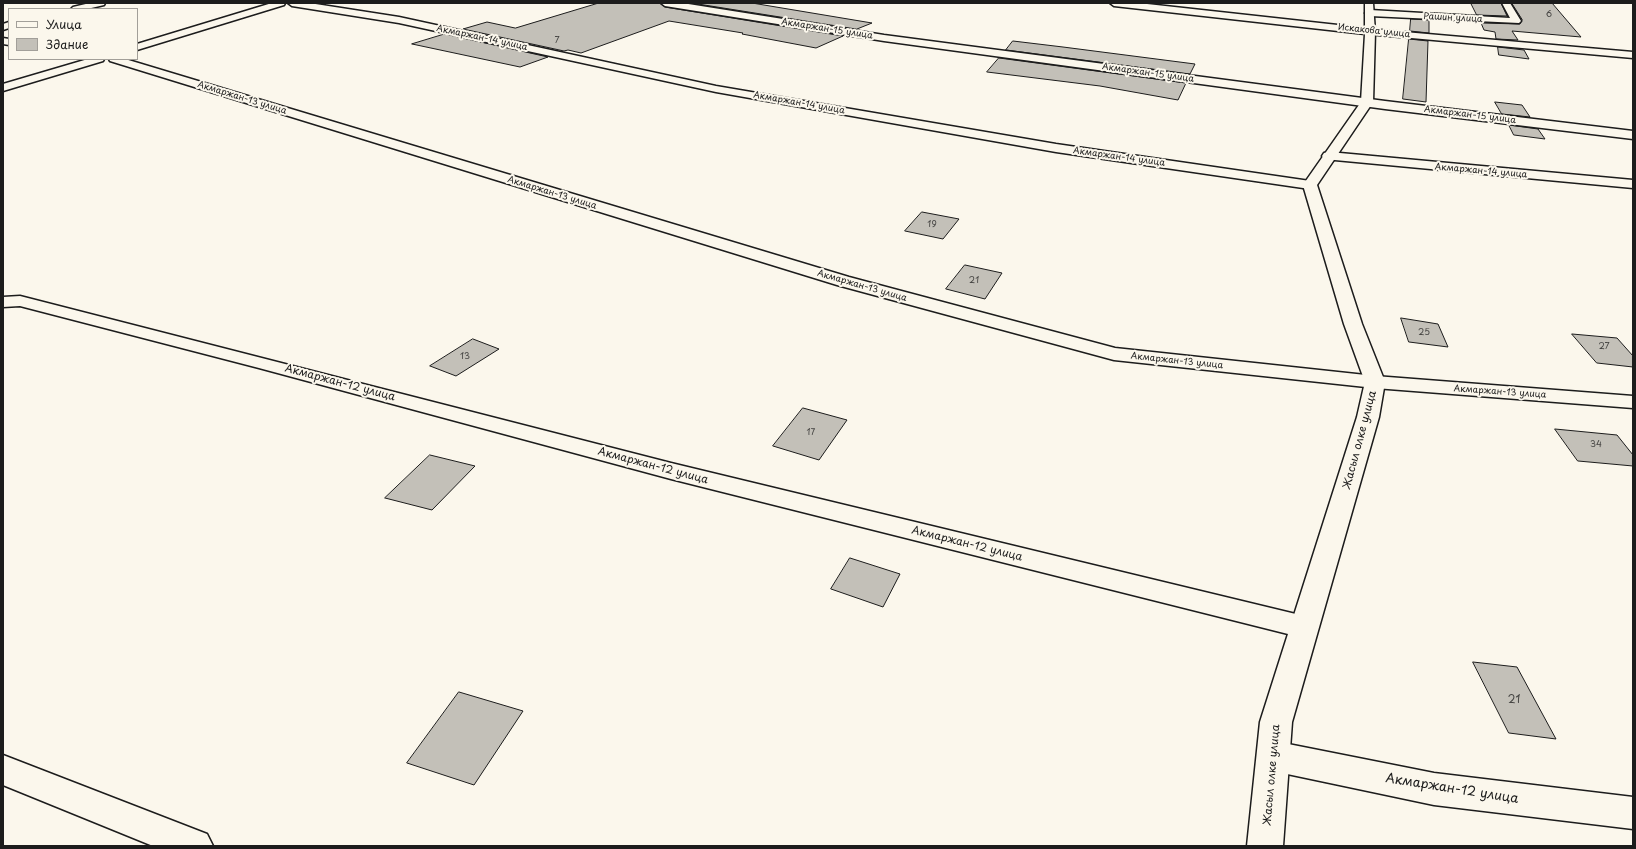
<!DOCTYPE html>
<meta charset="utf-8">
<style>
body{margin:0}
#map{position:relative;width:1636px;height:849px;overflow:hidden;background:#fbf7ec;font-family:"Playpen Sans",sans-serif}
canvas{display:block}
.frame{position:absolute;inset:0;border:4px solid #1c1c1c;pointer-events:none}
.legend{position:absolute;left:8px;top:8px;width:130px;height:52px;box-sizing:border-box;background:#fbf7ec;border:1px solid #a29f99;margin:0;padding:5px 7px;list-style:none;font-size:12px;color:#1c1c1c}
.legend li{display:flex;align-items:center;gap:8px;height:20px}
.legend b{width:20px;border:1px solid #a29f99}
</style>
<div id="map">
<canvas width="1636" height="849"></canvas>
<div class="frame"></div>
<ul class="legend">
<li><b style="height:5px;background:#fbf7ec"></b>Улица</li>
<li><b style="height:11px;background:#c3c0b8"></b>Здание</li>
</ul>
</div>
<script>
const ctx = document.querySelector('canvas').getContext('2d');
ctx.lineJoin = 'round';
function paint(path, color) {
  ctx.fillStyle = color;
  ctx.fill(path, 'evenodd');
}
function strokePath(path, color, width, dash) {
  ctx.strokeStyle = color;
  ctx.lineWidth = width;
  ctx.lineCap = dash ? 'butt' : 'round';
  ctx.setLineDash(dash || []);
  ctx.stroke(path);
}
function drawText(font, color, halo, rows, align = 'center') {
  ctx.font = font + ' "Playpen Sans",sans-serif';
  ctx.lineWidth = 4;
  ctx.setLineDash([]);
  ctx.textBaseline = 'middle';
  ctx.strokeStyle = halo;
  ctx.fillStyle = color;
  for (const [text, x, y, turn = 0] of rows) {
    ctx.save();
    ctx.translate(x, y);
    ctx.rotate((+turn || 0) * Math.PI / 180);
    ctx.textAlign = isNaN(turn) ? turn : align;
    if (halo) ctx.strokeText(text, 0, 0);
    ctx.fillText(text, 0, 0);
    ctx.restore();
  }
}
const building = new Path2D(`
 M 599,3 L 660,3 L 665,7 L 843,36 L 816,48 L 742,34 L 743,33 L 669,21 L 581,53 L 568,50 L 564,51 L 463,29 L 487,22 L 515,28 Z
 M 692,3 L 752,3 L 872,23 L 857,29 Z
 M 1471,3 L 1501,3 L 1507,16 L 1477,15 Z
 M 1512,3 L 1552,3 L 1581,37 L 1512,31 L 1518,40 L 1496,39 L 1495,32 L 1484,30 L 1481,23 L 1520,24 L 1522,20 Z
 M 1411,19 L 1429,20 L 1429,33 L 1410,31 Z
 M 445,34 L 548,57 L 520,67 L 412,44 Z
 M 1409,39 L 1428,41 L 1426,102 L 1403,99 Z
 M 1013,41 L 1063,47 L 1195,64 L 1190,74 L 1006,50 Z
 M 1498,47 L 1524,50 L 1529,59 L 1499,55 Z
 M 999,58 L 1186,83 L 1178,100 L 1100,86 L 987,72 Z
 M 1495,102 L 1522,105 L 1530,117 L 1502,114 Z
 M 1509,125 L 1538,129 L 1545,139 L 1514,135 Z
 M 922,212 L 959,219 L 943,239 L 905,231 Z
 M 965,265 L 1002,273 L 985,299 L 946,289 Z
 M 1401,318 L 1438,324 L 1448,347 L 1409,342 Z
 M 1572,334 L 1617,338 L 1633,356 L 1633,367 L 1597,363 Z
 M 473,339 L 499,349 L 456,376 L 430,366 Z
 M 803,408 L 847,420 L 819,460 L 773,446 Z
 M 1555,429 L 1617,435 L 1633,455 L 1633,466 L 1578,461 Z
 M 430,455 L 475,466 L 432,510 L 385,498 Z
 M 850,558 L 900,574 L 883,607 L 831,589 Z
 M 1473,662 L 1517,667 L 1556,739 L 1509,733 Z
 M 459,692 L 523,711 L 474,785 L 407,763 Z`);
const minor = new Path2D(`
 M 90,3 L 105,3 L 104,5 L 87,9 L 71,9 L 73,7 Z
 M 272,3 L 285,3 L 284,5 L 137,50 L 137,44 Z
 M 288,3 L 309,3 L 399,17 L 716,86 L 1056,144 L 1310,181 L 1315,182 L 1317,185 L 1315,188 L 1310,189 L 1056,152 L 716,92 L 399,23 L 292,6 Z
 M 661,3 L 682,3 L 884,35 L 1385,101 L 1633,131 L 1633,139 L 1385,109 L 884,41 L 665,6 Z
 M 1502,3 L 1510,3 L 1521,21 L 1519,23 L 1370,16 L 1365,13 L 1370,10 L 1510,18 Z
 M 9,22 L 9,28 L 3,30 L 3,24 Z
 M 1370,29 L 1633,52 L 1633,58 L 1367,34 L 1365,32 Z
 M 3,38 L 9,39 L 9,45 L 3,44 Z
 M 88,59 L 104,59 L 103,61 L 3,91 L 3,84 Z
 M 109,59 L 125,59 L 849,277 L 1115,348 L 1375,376 L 1633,396 L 1633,408 L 1375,388 L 1114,360 L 837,285 L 110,61 Z
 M 1329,152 L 1633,180 L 1633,188 L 1324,159 L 1322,156 L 1324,153 Z
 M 20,296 L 671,463 L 1304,616 L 1314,619 L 1318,627 L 1314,635 L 1304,638 L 671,479 L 259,368 L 20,306 L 3,307 L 3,297 Z
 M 1273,741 L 1434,773 L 1633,797 L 1633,829 L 1434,805 L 1273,771 L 1262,766 L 1257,756 L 1262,746 Z
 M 3,755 L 207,834 L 213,846 L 153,846 L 3,785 Z`);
const tertiary = new Path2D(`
 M 1110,3 L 1138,3 L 1365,28 L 1365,3 L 1373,3 L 1375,32 L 1373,102 L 1317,185 L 1362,324 L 1385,382 L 1379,417 L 1292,722 L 1283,846 L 1247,846 L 1260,722 L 1357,417 L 1365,382 L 1344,324 L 1303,185 L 1361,102 L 1365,34 L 1114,6 Z`);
const numberNames = [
 ["6",1549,15],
 ["7",557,41],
 ["19",932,225],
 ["21",974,281],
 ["25",1424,333],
 ["27",1604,347],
 ["13",465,357],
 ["17",811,433],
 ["34",1596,445]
];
const farStreetnames = [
 ["Рашин улица",1453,18,3],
 ["Акмаржан-15 улица",827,29,9],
 ["Искакова улица",1374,31,6],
 ["Акмаржан-14 улица",482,38,12],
 ["Акмаржан-15 улица",1148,73,8],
 ["Акмаржан-13 улица",242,98,17],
 ["Акмаржан-14 улица",799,103,10],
 ["Акмаржан-15 улица",1470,115,7],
 ["Акмаржан-14 улица",1119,157,8],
 ["Акмаржан-14 улица",1481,171,5],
 ["Акмаржан-13 улица",552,193,17],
 ["Акмаржан-13 улица",862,286,16],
 ["Акмаржан-13 улица",1177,361,6],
 ["Акмаржан-13 улица",1500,392,4]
];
const streetNames = [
 ["Акмаржан-12 улица",340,383,15],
 ["Жасыл олке улица",1360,440,-75],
 ["Акмаржан-12 улица",653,466,15],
 ["Акмаржан-12 улица",967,544,14],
 ["Жасыл олке улица",1272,775,-85]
];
const nearNumbernames = [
 ["21",1514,700]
];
const nearStreetnames = [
 ["Акмаржан-12 улица",1452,789,9]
];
paint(building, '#c3c0b8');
strokePath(building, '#1c1c1c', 1);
strokePath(minor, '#1c1c1c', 3);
strokePath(tertiary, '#1c1c1c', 3);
paint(minor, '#fbf7ec');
paint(tertiary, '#fbf7ec');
drawText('9px', '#464543', null, numberNames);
drawText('9px', '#1c1c1c', '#fbf7ec', farStreetnames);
drawText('11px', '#1c1c1c', '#fbf7ec', streetNames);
drawText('11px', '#464543', null, nearNumbernames);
drawText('13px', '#1c1c1c', '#fbf7ec', nearStreetnames);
</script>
